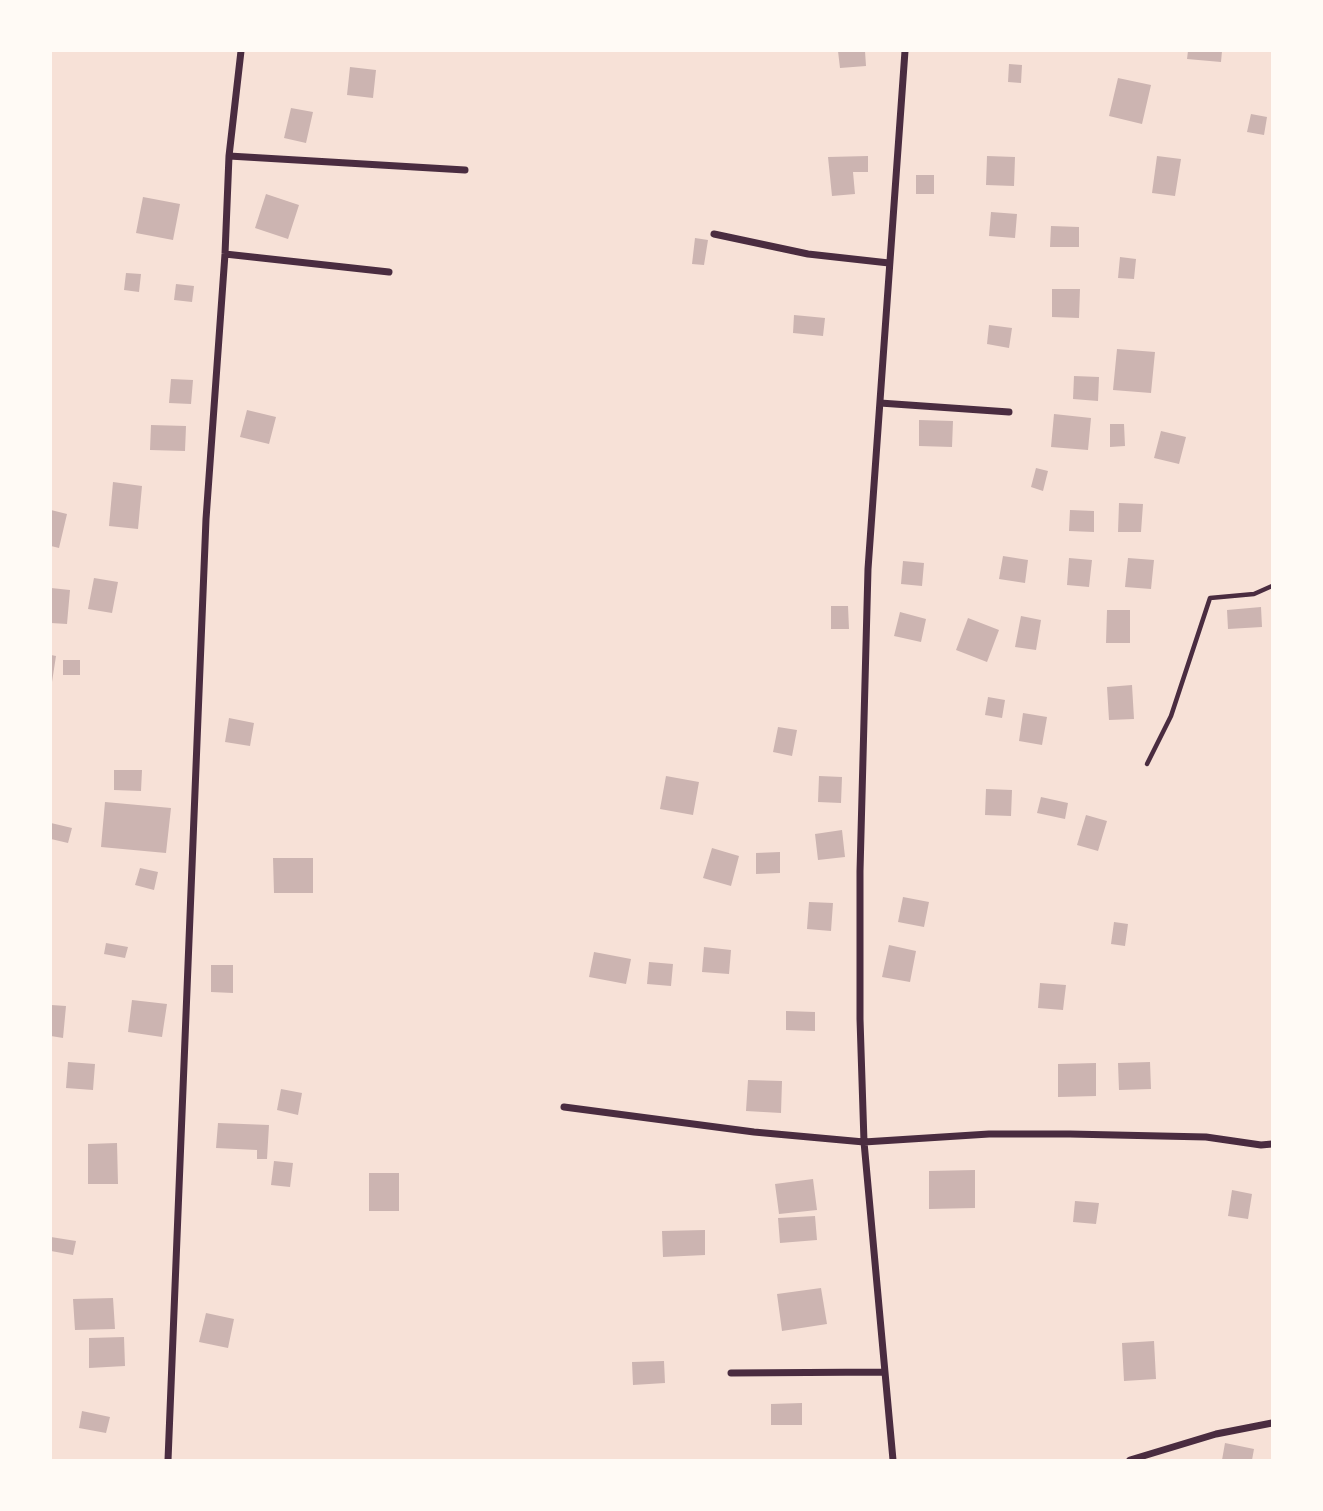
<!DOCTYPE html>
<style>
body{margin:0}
#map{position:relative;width:1323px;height:1511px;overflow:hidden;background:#f7e1d7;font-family:Arial,sans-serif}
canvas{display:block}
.frame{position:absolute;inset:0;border:52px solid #fffaf5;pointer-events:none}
</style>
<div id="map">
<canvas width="1323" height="1511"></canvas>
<div class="frame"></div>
</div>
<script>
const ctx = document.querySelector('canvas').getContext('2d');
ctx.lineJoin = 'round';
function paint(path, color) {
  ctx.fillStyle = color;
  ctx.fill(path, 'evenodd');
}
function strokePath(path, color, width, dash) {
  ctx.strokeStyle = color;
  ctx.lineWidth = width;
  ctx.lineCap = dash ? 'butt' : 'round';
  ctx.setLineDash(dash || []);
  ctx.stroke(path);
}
const building = new Path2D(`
 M 838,51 L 865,51 L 866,66 L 840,68 Z
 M 1188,51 L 1222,51 L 1221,62 L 1187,59 Z
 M 1009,64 L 1022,65 L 1021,83 L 1008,82 Z
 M 350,67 L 376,70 L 373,98 L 347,95 Z
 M 1118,78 L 1151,85 L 1142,124 L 1109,116 Z
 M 291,108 L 313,112 L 306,143 L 284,138 Z
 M 1251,114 L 1267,117 L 1264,135 L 1247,132 Z
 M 868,156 L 868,172 L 853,172 L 855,194 L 832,196 L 828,157 Z
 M 987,156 L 1015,157 L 1014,186 L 986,185 Z
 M 1157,156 L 1181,159 L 1175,196 L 1152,193 Z
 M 916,175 L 934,175 L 934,194 L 916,194 Z
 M 266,194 L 299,205 L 288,239 L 255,228 Z
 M 143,197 L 180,204 L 173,240 L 136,233 Z
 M 991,212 L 1017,214 L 1015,238 L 989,236 Z
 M 1051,226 L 1079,227 L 1079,247 L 1050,247 Z
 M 695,238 L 708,240 L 704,265 L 692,264 Z
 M 1120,257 L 1136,259 L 1134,279 L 1118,278 Z
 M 126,273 L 141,274 L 139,292 L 124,290 Z
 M 176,284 L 194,286 L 192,302 L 174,300 Z
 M 1052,289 L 1080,289 L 1079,318 L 1052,317 Z
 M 794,315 L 825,318 L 823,336 L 793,333 Z
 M 989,325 L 1012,328 L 1009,348 L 987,344 Z
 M 1117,349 L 1155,352 L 1151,393 L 1113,390 Z
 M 1074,376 L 1099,377 L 1098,401 L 1073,399 Z
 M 171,379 L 193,380 L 191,404 L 169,403 Z
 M 247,410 L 276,417 L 269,444 L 240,437 Z
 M 1054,414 L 1091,418 L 1088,450 L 1051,447 Z
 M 919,420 L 953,421 L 952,447 L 919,446 Z
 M 1110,424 L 1124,424 L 1125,446 L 1110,447 Z
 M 151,425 L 186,426 L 185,451 L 150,450 Z
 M 1161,431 L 1186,437 L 1179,464 L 1154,458 Z
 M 1036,468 L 1048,471 L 1043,491 L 1031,487 Z
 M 113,482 L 142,486 L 138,529 L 109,526 Z
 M 1119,503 L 1143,504 L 1141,532 L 1118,532 Z
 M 51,510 L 67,514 L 59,548 L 51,546 Z
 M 1070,510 L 1094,511 L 1094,532 L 1069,531 Z
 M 1003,556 L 1028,560 L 1025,583 L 999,579 Z
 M 1069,558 L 1092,560 L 1089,587 L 1067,585 Z
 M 1128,558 L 1154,560 L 1151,589 L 1125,587 Z
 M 903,561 L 924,563 L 922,586 L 901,584 Z
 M 94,578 L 118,582 L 112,613 L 88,609 Z
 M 51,588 L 70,590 L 67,624 L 51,623 Z
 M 831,606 L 848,606 L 849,629 L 831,629 Z
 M 1261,607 L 1262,627 L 1228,629 L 1227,610 Z
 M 1107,610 L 1130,610 L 1130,643 L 1106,643 Z
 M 900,612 L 926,619 L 921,642 L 894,636 Z
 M 1021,616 L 1041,620 L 1036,650 L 1015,647 Z
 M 968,618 L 999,630 L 987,662 L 956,650 Z
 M 51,655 L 56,656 L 52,682 L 51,682 Z
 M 63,660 L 80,660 L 80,675 L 63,675 Z
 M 1132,685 L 1134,719 L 1109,720 L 1107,687 Z
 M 988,697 L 1005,700 L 1002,718 L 985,715 Z
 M 1023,713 L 1047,717 L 1042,745 L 1019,741 Z
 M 229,718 L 254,723 L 250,746 L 225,742 Z
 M 778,727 L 797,730 L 792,756 L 773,752 Z
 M 114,770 L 142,770 L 141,791 L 114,790 Z
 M 666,776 L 699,782 L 693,815 L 660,809 Z
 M 819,776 L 842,777 L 841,803 L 818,802 Z
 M 986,789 L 1012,790 L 1011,816 L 985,815 Z
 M 1041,797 L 1068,803 L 1065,819 L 1037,813 Z
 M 105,802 L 171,808 L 166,853 L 101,847 Z
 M 1086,815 L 1107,821 L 1098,851 L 1077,845 Z
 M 51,823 L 72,828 L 68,843 L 51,839 Z
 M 842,830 L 845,857 L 818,860 L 815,834 Z
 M 712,848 L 739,856 L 731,886 L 703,878 Z
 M 780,852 L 780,873 L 756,874 L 756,853 Z
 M 273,858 L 313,858 L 313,893 L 274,893 Z
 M 140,868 L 158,872 L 154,890 L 135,885 Z
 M 903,897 L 929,902 L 924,927 L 898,922 Z
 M 809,902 L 833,903 L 831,931 L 807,929 Z
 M 1114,922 L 1128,924 L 1125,946 L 1111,944 Z
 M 106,943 L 128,947 L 125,958 L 104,954 Z
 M 889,945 L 916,951 L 910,982 L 882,977 Z
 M 704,947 L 731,950 L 729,974 L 702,972 Z
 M 594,952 L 631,959 L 626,984 L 589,977 Z
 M 649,962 L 673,964 L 671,986 L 647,984 Z
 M 211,965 L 233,965 L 233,993 L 211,992 Z
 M 1040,983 L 1066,985 L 1063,1010 L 1038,1008 Z
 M 132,1000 L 167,1004 L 162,1037 L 128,1032 Z
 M 51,1005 L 66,1006 L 63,1038 L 51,1036 Z
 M 786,1011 L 815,1012 L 815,1031 L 786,1030 Z
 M 68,1062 L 95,1064 L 93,1090 L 66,1088 Z
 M 1150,1062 L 1151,1089 L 1119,1090 L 1118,1063 Z
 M 1096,1063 L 1096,1096 L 1058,1097 L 1058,1064 Z
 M 748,1080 L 782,1081 L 781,1113 L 746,1111 Z
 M 281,1089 L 302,1093 L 298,1115 L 277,1110 Z
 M 218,1123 L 269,1125 L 267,1159 L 257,1159 L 257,1150 L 216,1148 Z
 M 117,1143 L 118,1184 L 88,1184 L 88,1144 Z
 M 274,1161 L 293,1163 L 290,1187 L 271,1185 Z
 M 975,1170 L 975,1208 L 929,1209 L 929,1171 Z
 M 369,1173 L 399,1173 L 399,1211 L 369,1211 Z
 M 813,1179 L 817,1210 L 779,1214 L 775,1184 Z
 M 1232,1190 L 1252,1194 L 1248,1219 L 1228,1216 Z
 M 1075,1201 L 1099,1203 L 1096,1224 L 1073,1222 Z
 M 815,1216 L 817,1240 L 780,1243 L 778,1218 Z
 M 705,1230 L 705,1255 L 663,1257 L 662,1231 Z
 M 51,1237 L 76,1241 L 73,1255 L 51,1251 Z
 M 821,1288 L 827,1324 L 782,1331 L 777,1294 Z
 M 113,1298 L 115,1329 L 75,1330 L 73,1299 Z
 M 206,1313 L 234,1319 L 228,1348 L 199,1342 Z
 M 124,1337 L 125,1366 L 89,1368 L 89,1338 Z
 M 1154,1341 L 1156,1379 L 1124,1381 L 1122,1343 Z
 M 664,1361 L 665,1383 L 633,1385 L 632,1362 Z
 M 802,1403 L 802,1425 L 771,1425 L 771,1404 Z
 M 82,1411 L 110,1417 L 106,1433 L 79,1428 Z
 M 1225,1443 L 1254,1449 L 1252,1460 L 1222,1460 Z`);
const path = new Path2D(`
 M 1147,764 L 1171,716 L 1210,598 L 1254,594 L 1272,586`);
const minor = new Path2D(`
 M 229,156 L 465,170
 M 714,234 L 808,254 L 889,263
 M 225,254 L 389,272
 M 880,403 L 1009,412
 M 564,1107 L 754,1132 L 864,1142 L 989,1134 L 1070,1134 L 1206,1137 L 1261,1145 L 1272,1144
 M 731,1373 L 884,1372
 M 168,1460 L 206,519 L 225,254 L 229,156 L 241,51
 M 893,1460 L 864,1142 L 860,1019 L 860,871 L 868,569 L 905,51
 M 1130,1460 L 1216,1434 L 1272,1423`);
paint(building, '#ccb4b1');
strokePath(path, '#4a2c40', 4.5);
strokePath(minor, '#4a2c40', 7);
</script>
